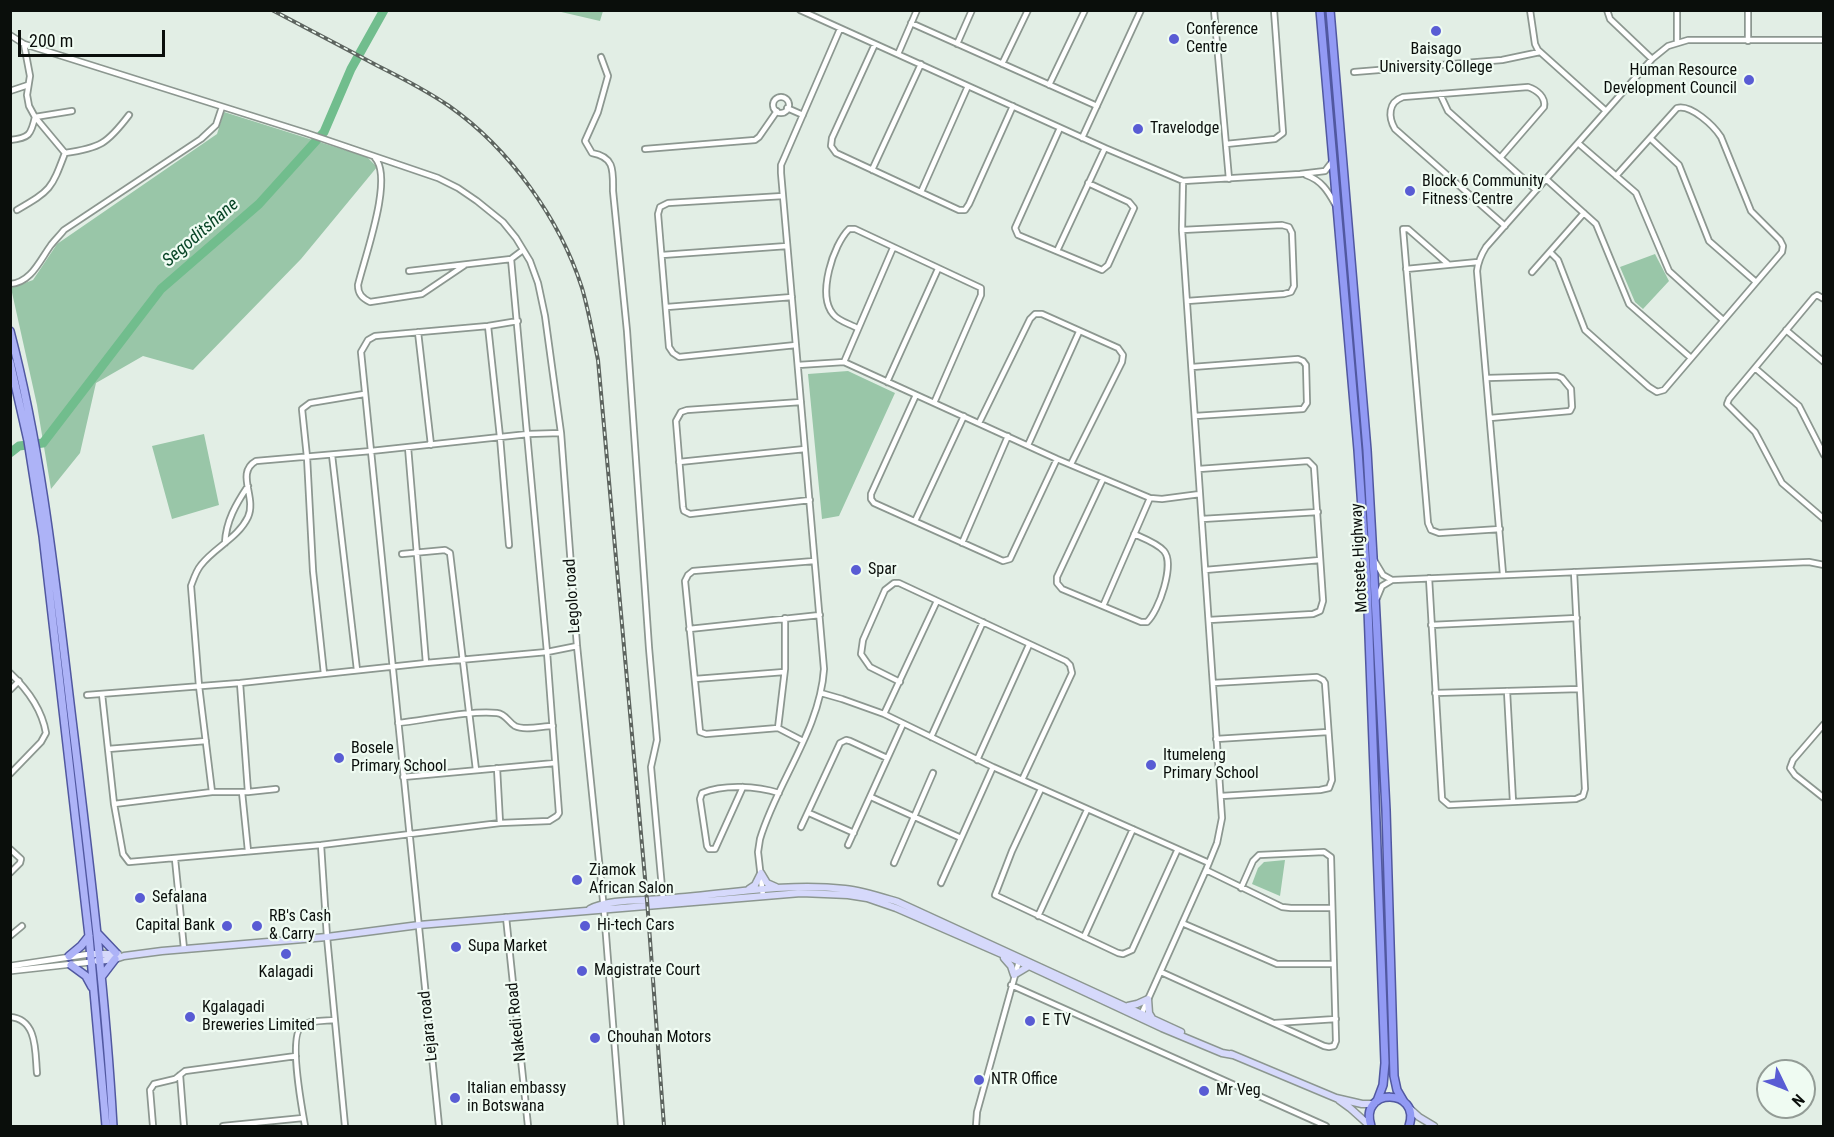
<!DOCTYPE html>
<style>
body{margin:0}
#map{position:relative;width:1834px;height:1137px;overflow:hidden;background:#e2eee5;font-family:"Roboto Condensed",sans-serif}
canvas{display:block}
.frame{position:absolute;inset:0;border:12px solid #0a0e0b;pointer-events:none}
.north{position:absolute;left:1756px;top:1059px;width:60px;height:60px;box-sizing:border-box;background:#effbf2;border:2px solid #939c96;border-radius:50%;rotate:133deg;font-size:16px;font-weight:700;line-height:24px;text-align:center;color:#0a0e0b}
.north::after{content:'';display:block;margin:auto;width:21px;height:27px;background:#595cd4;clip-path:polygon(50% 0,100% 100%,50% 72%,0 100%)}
.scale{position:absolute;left:18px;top:30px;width:147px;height:27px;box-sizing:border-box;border:3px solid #0a0e0b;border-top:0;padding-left:8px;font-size:18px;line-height:21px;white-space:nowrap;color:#0a0e0b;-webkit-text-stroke:4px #effbf2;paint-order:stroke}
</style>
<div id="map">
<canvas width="1834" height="1137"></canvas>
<div class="frame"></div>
<div class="north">N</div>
<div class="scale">200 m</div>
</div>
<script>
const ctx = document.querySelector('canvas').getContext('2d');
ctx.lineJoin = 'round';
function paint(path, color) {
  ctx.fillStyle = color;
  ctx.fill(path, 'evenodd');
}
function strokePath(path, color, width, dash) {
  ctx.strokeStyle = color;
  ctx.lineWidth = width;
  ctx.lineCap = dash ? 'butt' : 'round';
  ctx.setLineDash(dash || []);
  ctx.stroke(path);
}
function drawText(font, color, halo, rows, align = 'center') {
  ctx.font = font + ' "Roboto Condensed",sans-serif';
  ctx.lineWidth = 4.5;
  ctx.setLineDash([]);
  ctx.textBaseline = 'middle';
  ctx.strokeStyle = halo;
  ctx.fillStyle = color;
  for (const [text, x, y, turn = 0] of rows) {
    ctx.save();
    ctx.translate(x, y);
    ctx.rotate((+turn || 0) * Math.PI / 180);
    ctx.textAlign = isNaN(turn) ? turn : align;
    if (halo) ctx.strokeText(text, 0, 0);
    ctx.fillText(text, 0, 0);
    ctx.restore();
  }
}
const green = new Path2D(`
 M 557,11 L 603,10 L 603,11 L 600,21 Z
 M 224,112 L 367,157 L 377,167 L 301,259 L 193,370 L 143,356 L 96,383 L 80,453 L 51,489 L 37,405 L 11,288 L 33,280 L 57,244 L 217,134 Z
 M 1655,254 L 1669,281 L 1643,309 L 1635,302 L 1620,267 Z
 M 848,371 L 895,393 L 839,516 L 822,519 L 808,374 Z
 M 204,434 L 219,505 L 172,519 L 152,446 Z
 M 1285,860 L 1280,896 L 1252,884 L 1258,868 L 1264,862 Z`);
const river = new Path2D(`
 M 10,453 L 19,446 L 43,443 L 161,289 L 259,204 L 324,132 L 351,69 L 384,10`);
const minor = new Path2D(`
 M 800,10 L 1105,148 L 1183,181 L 1300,174 L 1325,171 L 1332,162
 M 1214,10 L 1229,179
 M 1530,10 L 1535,44 L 1538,50 L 1606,111
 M 1607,10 L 1610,19 L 1652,59
 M 911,23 L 1097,106
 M 10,35 L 24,44 L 306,133 L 438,178 L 458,188 L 477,201 L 503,222 L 516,238 L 530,261 L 538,283 L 545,316 L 561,433 L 577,646 L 604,910 L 621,1126
 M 1748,41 L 1748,10
 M 1677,42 L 1677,10
 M 24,44 L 30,76 L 27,95 L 29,106 L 35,117 L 65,153
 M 875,44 L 832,138 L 831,146 L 836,153 L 959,210 L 965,210 L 969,204 L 1013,106
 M 957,44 L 972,10
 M 898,54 L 917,10
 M 601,57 L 608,76 L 598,112 L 585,141 L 592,153 C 615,157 613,171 613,191 L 627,331 L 649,648 L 657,740 L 651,767 L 663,899
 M 1002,64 L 1028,10
 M 1354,72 L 1502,60 L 1540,52
 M 1049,85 L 1085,10
 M 10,91 L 28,85
 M 1440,94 L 1448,111 L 1536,190
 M773 105a8 8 0 1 1 16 0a8 8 0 1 1-16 0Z
 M 787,108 L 803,115
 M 1060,128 L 1015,228 L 1018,235 L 1102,270 L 1108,265 L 1134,208 L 1129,202 L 1088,183
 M 1082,138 L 1141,10
 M 1650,138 L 1679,165 L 1709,241 L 1756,282
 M 10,140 C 29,138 31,135 35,117 L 72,111
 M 1578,143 L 1636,193 L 1669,271 L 1723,320
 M 1226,144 L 1275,139 L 1283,133 L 1274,10
 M 645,149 L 755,140 L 759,137 L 777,111
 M 65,153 C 100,148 107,144 129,115
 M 375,158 C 394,178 364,259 358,285 C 358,294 362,298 370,302 L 422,294 L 465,265
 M 1500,158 L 1544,107 C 1546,97 1537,90 1528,87 L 1403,97 C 1388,102 1388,117 1395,129 L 1505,226
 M 872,170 L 921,64
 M 1306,175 C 1321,180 1328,191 1335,204
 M 1546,179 L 1596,224 L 1629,304 L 1691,358
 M 921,192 L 968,86
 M 783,196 L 668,203 L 660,207 L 658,214 L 669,347 L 673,353 L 679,357 L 796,345
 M 17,210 C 51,190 51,190 65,153
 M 1182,230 L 1282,225 L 1289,227 L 1292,233 L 1294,286 L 1291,292 L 1284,294 L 1187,301
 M 1057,251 L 1105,148
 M 1550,252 L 1558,260 L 1585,330 L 1649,387 L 1657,392 L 1664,390 L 1782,252 L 1783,246 L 1780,240 L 1751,211 L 1721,137 C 1714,126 1691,104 1677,108 L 1616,176
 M 662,255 L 787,246
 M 1448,264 L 1408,229 L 1403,229 L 1428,523 L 1431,530 L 1439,533 L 1500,529
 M 1406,269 L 1478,262
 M 409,271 L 511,259 L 523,250
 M 1532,272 L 1584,213
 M 10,284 C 31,283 40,260 51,245 C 55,240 60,235 64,230 L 201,139 L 216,125 L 222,107
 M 1824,299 L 1817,295 L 1814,297 L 1729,399 L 1727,404 L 1755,432 L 1782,483 L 1824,519
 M 667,307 L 792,297
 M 488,326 L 500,437 L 509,545
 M 857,328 C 850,324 838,321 833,314 C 817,295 833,245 849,229 L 855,229 L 981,288 L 981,295 L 934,403
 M 1786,330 L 1824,362
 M 418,332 L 431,445
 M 844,362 L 893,248
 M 798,365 L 844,362 L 1057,459 L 1150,498 L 1162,499 L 1200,494
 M 1192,367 L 1298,359 L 1303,361 L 1306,365 L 1307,403 L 1303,409 L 1195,416
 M 1755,368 L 1799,406 L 1824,455
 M 1487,378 L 1557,376 L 1562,378 L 1571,389 L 1572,407 L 1570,411 L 1490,418
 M 887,382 L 938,269
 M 916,395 L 871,494 L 871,499 L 874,503 L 1003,561 L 1010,559 L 1057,459
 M 801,402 L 687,410 L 681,412 L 676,421 L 683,507 L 684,511 L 690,514 L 810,500
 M 979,423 L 1030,319 L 1035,314 L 1042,314 L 1118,348 L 1123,355 L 1122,362 L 1071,464
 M 1028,445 L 1079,332
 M 408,447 L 426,663
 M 332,455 L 357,670
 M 679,462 L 805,449
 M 1199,469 L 1308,461 L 1314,467 L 1323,601 L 1320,611 L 1313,614 L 1209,620
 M 1103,479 L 1057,577 L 1057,583 L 1062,589 L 1141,622 L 1147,622 C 1159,611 1175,564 1164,551 C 1157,543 1143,538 1134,534
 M 1202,519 L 1318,512
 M 915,521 L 964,416
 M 225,543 C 226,521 236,504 248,486
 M 962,543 L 1008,436
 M 402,554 L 445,550 L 450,553 L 476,770
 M 1374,560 L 1383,575 L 1392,580 L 1809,562 L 1824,565
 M 1205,570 L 1320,560
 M 1503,574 L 1477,271 C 1478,262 1481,255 1486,247 L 1652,59 L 1668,46 L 1688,40 L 1824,40
 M 1429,578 L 1442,799 L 1449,805 L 1576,799 L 1583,796 L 1585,789 L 1574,572
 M 1377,598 L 1382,586 L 1392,580
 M 1103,606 L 1150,498
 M 1431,625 L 1577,618
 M 689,629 L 820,615
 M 10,673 C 27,689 42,710 46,733 L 41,742 L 10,774
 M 324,674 L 313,571 L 307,457 L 302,409 L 310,403 L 364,394
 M 695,679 L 784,672
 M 900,682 L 870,667 L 861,654 L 863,640 L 885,590 L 894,583 L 899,583 L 1066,661 L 1070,665 L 1072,673 L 1022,780
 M 1213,683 L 1317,677 L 1323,680 L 1325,683 L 1332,780 L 1329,788 L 1320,790 L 1221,796
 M 10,690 L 19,681
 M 1507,691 L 1513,802
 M 821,693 L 842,699 L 884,714 L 993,767 L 1209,863
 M 1435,693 L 1580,689
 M 102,694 L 114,804 L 123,854 L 129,862 L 321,845 L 500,823 L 549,821 L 557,816 L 559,813 L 547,652 L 511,259
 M 87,695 L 240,683 L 426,663 L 547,652 L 577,646
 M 884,714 L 937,601
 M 398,723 C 426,720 471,710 497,713 C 506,714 508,722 515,726 C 525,731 542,726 553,726
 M 1824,724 L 1793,760 L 1790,768 L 1795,775 L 1824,798
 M 778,728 L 785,669 L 785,618
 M 931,737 L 983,622
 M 1216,739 L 1328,732
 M 803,741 L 778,728 L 706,734 L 700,732 L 685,581 L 688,575 L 693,571 L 814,561
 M 108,749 L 206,741
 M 977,760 L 1029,645
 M 497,768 L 500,823
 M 403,777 L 555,763
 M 743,787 L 715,849 L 709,849 L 707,846 L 700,799 L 702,793 C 724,784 757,786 779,793
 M 1041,789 L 1012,851 L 995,895 L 1118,953 L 1123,954 L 1132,950 L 1177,851
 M 212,792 L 199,686 L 191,586 C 194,578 196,571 201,565 C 215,547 238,538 248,517 C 257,497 235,473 256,461 L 371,451 L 528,434 L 561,433
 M 242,792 L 248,851
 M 248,792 L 276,789
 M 871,797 L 961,838
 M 114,804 L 212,792 L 248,792 L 240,683
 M 809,813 L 854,833
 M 801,827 L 840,743 L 846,740 L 850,741 L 887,758
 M 321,845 L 327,937 L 345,1126
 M 848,845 L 903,724
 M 10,849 L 21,859 L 20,863 L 10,873
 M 175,859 L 184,949
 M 894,863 L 933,773
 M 1206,870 L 1282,907 L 1291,908 L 1332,908
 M 941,883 L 993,767
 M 763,896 L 758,852 L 760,839 C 777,782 820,730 824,669 L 781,173 L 781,165 L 785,156 L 840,29
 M 1038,916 L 1087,810
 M 506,917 L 528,1126
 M 1182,923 L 1277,964 L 1334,964
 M 10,936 L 22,926
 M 1084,937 L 1133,829
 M 1161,972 L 1324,1046 L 1329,1047 L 1334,1046 L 1336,1041 L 1331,857 L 1324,852 L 1259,855 L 1253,861 L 1241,888
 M 1011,985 L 1326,1126
 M 1141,1015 L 1206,870 L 1217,843 L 1222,818 L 1182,230 L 1183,181
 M 10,1017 C 38,1019 35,1053 37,1073
 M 1275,1023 L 1336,1019
 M 180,1075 L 184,1126
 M 153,1126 L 150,1090 L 154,1084 L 175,1079 L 185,1071 L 296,1056
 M 223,1126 L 303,1118
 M 305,1126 C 302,1109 288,1035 302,1026 C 310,1020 325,1021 334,1020
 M 439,1126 L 361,352 L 368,340 L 375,336 L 488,326 L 518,321
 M 976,1126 L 977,1112 L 1019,961`);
const tertiary = new Path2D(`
 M 10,966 L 90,954
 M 10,971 L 91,962`);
const secondary = new Path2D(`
 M 749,889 L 755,885 L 761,873 L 767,883 L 776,887
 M 590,909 C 609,899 641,901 662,899 C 723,895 784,882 845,889 C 863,891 881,897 898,902 L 1181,1032
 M 90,954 L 118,954
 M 1004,958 L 1011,966 L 1014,975 L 1029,966
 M 97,961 L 115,959 L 124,956 L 162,951 L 327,937 L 419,925 L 801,893 L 848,895 L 867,898 L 896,908 L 1029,966 L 1162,1028 L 1222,1053 L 1233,1055
 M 1128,1006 L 1137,1004 L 1148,999 L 1149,1013 L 1152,1018
 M 1231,1054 L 1336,1098 L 1362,1104 L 1374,1104
 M 1339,1100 L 1350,1108 L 1370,1126
 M 1409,1108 L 1419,1117 L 1434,1126`);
const primary = new Path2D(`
 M 10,331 C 42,453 55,578 70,703 C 87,844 105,985 113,1126
 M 10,362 L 28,441 L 43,536 L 89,936 L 106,1126
 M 98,934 L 116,953
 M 69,956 L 81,946 L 89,936
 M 71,965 L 86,976 L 92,987
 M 102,976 L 115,959`);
const trunk = new Path2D(`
 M 1320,10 L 1358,450 L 1367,583 L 1385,1063 L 1383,1085 L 1377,1101
 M 1330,10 L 1367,450 L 1373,557 L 1386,810 L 1394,1076 L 1397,1090 L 1404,1102
 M 1371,1126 C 1358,1087 1422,1088 1409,1126`);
const rail = new Path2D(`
 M 272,10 C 308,29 343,47 378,66 C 402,78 427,91 449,106 C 509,148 560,219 582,288 C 589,312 593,336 598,360 L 647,900 L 664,1126`);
const markers = [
 [1436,31,6,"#595cd4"],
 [1174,39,6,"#595cd4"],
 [1749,80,6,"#595cd4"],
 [1138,129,6,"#595cd4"],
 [1410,191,6,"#595cd4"],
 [856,570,6,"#595cd4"],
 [339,758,6,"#595cd4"],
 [1151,765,6,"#595cd4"],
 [577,880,6,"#595cd4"],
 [140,898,6,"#595cd4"],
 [227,926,6,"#595cd4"],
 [257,926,6,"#595cd4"],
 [585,926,6,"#595cd4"],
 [456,947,6,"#595cd4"],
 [286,954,6,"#595cd4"],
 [582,971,6,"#595cd4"],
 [190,1017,6,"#595cd4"],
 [1030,1021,6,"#595cd4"],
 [595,1038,6,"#595cd4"],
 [979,1080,6,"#595cd4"],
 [1204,1091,6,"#595cd4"],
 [455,1098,6,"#595cd4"]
];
const poiNames = [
 ["Conference",1186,30],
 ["Centre",1186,48],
 ["Baisago",1436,50,"center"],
 ["University College",1436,68,"center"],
 ["Human Resource",1737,71,"right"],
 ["Development Council",1737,89,"right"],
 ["Travelodge",1150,129],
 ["Block 6 Community",1422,182],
 ["Fitness Centre",1422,200],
 ["Spar",868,570],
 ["Bosele",351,749],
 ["Primary School",351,767],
 ["Itumeleng",1163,756],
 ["Primary School",1163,774],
 ["Ziamok",589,871],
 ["African Salon",589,889],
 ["Sefalana",152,898],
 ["RB's Cash",269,917],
 ["& Carry",269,935],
 ["Capital Bank",215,926,"right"],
 ["Hi-tech Cars",597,926],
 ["Supa Market",468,947],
 ["Magistrate Court",594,971],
 ["Kalagadi",286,973,"center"],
 ["Kgalagadi",202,1008],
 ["Breweries Limited",202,1026],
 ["E TV",1042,1021],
 ["Chouhan Motors",607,1038],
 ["NTR Office",991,1080],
 ["Italian embassy",467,1089],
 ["in Botswana",467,1107],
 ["Mr Veg",1216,1091]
];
const streetNames = [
 ["Motsete Highway",1360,558,-93],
 ["Legolo road",573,596,-94],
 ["Nakedi Road",517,1022,-96],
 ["Lejara road",429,1026,-96]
];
const waterNames = [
 ["Segoditshane",201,233,-41]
];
paint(green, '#99c6a8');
strokePath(river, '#71bd8d', 9);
strokePath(minor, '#8c9790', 8);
strokePath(tertiary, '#8c9790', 8);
strokePath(secondary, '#8c9790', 9);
strokePath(primary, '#5158a0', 10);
strokePath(trunk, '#5158a0', 10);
strokePath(minor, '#fff', 4.5);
strokePath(tertiary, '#fff', 5);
strokePath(secondary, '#d6d9fb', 6);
strokePath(primary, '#adb3f7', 7);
strokePath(trunk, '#929af4', 7);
strokePath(rail, '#5d645f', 4);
strokePath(rail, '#effbf2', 1.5, [4.5]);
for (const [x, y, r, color] of markers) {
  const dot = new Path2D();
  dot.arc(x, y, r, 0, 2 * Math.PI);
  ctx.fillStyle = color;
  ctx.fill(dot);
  strokePath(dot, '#effbf2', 2);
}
drawText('16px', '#0a0e0b', '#effbf2', poiNames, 'left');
drawText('16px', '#0a0e0b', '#effbf2', streetNames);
drawText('italic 18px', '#094627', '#effbf2', waterNames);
</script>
